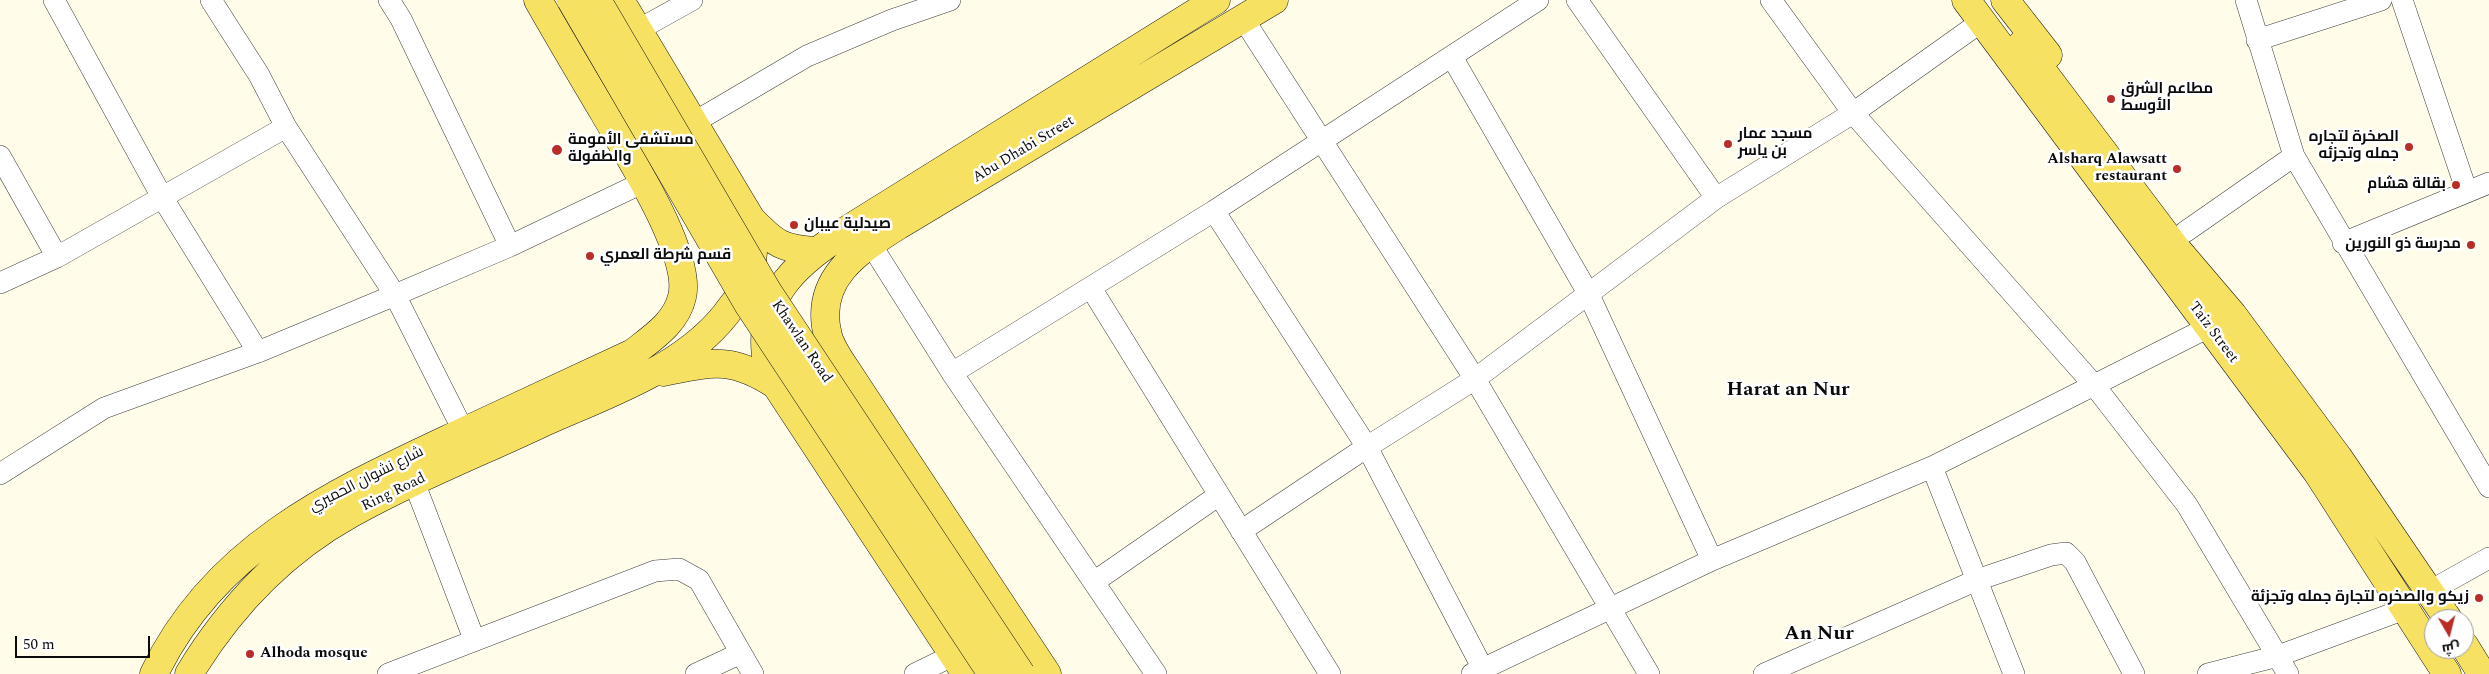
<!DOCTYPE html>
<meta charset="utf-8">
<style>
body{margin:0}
#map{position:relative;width:2489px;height:674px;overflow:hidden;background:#fffde9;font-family:Spectral,Cairo,serif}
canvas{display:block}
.north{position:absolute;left:2424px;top:609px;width:50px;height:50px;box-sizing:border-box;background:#fff;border:1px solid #9d9d9d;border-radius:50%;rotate:172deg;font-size:14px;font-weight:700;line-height:20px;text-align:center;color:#0b0b0b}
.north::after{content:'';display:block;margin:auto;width:18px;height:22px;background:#b82e26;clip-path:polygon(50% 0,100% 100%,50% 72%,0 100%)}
.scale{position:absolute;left:15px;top:636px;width:135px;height:22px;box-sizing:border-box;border:2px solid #0b0b0b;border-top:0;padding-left:6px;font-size:15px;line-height:18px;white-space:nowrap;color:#0b0b0b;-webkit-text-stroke:4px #fff;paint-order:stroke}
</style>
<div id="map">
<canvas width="2489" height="674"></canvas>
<div class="north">ش</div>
<div class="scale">50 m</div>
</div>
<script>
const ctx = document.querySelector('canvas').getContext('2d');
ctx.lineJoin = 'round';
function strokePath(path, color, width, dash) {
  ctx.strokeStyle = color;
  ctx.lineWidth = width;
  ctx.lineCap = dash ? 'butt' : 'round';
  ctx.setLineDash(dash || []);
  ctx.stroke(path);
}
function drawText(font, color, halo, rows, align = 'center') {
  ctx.font = font + ' Spectral,Cairo,serif';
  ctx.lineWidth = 5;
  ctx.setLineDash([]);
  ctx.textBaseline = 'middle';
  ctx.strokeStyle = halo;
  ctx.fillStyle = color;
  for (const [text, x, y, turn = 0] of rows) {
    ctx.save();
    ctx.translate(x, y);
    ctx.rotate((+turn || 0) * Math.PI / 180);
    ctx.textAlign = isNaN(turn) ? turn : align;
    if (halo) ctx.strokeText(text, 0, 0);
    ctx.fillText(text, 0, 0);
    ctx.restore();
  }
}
const minor = new Path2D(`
 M 54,0 L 162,197 L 258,352
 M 211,0 L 259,75 L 286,127 L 395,295 L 464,432
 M 389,0 L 401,19 L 510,246
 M 1577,0 L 1716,198
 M 1771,0 L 1853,113 L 2094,385 L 2187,505 L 2288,674
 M 2246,0 L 2294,156 L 2489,487
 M 2402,0 L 2467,192
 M 1244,20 L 1475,379 L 1649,674
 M 638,30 L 692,0
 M 2257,40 L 2381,0
 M 1452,57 L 1588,293 L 1712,560
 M 693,123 L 807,56 L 892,20 L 950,0
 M 0,156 L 57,257 L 286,127
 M 1214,211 L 1367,447 L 1483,669
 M 2185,232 L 2294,156
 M 870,243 L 952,373 L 1156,674
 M 2343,243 L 2489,183
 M 0,283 L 57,257
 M 1091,288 L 1330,674
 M 952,373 L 1214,211 L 1538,0
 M 1932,467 L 2014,674
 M 0,474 L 104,408 L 258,352 L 395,295 L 510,246 L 644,182
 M 414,482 L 474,639
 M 1241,531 L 1367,447 L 1475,379 L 1716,198 L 1853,113 L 1971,29
 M 1094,582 L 1219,495
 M 2430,591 L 2489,558
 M 388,674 L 655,571 L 679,569 L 699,580 L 753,674
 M 696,674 L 741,653
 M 915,674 L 954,655
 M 1472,674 L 1712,560 L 1932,467 L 2209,327
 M 1764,674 L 1977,580 L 2051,555 L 2066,553 L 2075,562 L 2134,674
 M 2208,674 L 2278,656 L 2405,609`);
const major = new Path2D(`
 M 620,0 L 751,219 C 775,244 782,249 817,251
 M 1966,0 L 2317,472 L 2447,674
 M 2005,0 L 2048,55
 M 2022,44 L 2175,247 L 2233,315 L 2338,457 L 2448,619
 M 663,372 C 713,362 731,356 776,385
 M 2464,645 L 2482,674
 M 154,674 C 216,543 342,489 465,431 C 521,405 577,379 633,353 C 652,338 676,323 682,297 C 693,254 625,150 603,111 C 581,74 559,37 538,0
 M 189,674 C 229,608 282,552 350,514 C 411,480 476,454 540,424 C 606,394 689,368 732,306 C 737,300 742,293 745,287 C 755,264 754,243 751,219
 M 966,674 L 776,385 C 772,376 767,365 766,356 C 758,292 801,262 847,230 L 1216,0
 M 1047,674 L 853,380 C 845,367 832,351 828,336 C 813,279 858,251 899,225 L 1274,0`);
const majorBridge = new Path2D(`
 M 571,0 L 748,304 L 992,674
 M 597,0 L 768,292 L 1021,674`);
const markers = [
 [2111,99,5,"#b82e26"],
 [1728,144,5,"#b82e26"],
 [2409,147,5,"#b82e26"],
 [557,150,6,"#b82e26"],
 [2177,169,5,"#b82e26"],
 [2456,185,5,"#b82e26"],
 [794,225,5,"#b82e26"],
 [2471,245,5,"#b82e26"],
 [590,256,5,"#b82e26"],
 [2479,598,5,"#b82e26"],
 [250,654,5,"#b82e26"]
];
const poiNames = [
 ["مطاعم الشرق",2121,90],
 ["الأوسط",2121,107],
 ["مسجد عمار",1738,135],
 ["بن ياسر",1738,152],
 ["الصخرة لتجاره",2399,138,"right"],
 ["جمله وتجزئه",2399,155,"right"],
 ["مستشفى الأمومة",568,141],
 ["والطفولة",568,158],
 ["Alsharq Alawsatt",2167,160,"right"],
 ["restaurant",2167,177,"right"],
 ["بقالة هشام",2446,185,"right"],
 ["صيدلية عيبان",804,225],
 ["مدرسة ذو النورين",2461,245,"right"],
 ["قسم شرطة العمري",600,256],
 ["زيكو والصخره لتجارة جمله وتجزئة",2469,598,"right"],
 ["Alhoda mosque",260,654]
];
const streetNames = [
 ["Abu Dhabi Street",1024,150,-31],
 ["Taiz Street",2213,333,53],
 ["Khawlan Road",801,342,56],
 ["شارع نشوان الحميري",367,480,-27],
 ["Ring Road",394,493,-26]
];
const districtNames = [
 ["Harat an Nur",1788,391],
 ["An Nur",1819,635]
];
strokePath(minor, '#3e3e3e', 22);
strokePath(major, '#1c1c1c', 29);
strokePath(minor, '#fff', 21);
strokePath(major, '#f6e162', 28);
strokePath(majorBridge, '#1c1c1c', 29, []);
strokePath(majorBridge, '#f6e162', 28);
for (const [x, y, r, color] of markers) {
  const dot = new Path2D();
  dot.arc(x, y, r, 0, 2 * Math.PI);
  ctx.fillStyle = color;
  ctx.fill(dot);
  strokePath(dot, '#fff', 2);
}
drawText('bold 15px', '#0b0b0b', '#fff', poiNames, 'left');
drawText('15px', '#0b0b0b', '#fff', streetNames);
drawText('bold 20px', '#0b0b0b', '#fff', districtNames);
</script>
